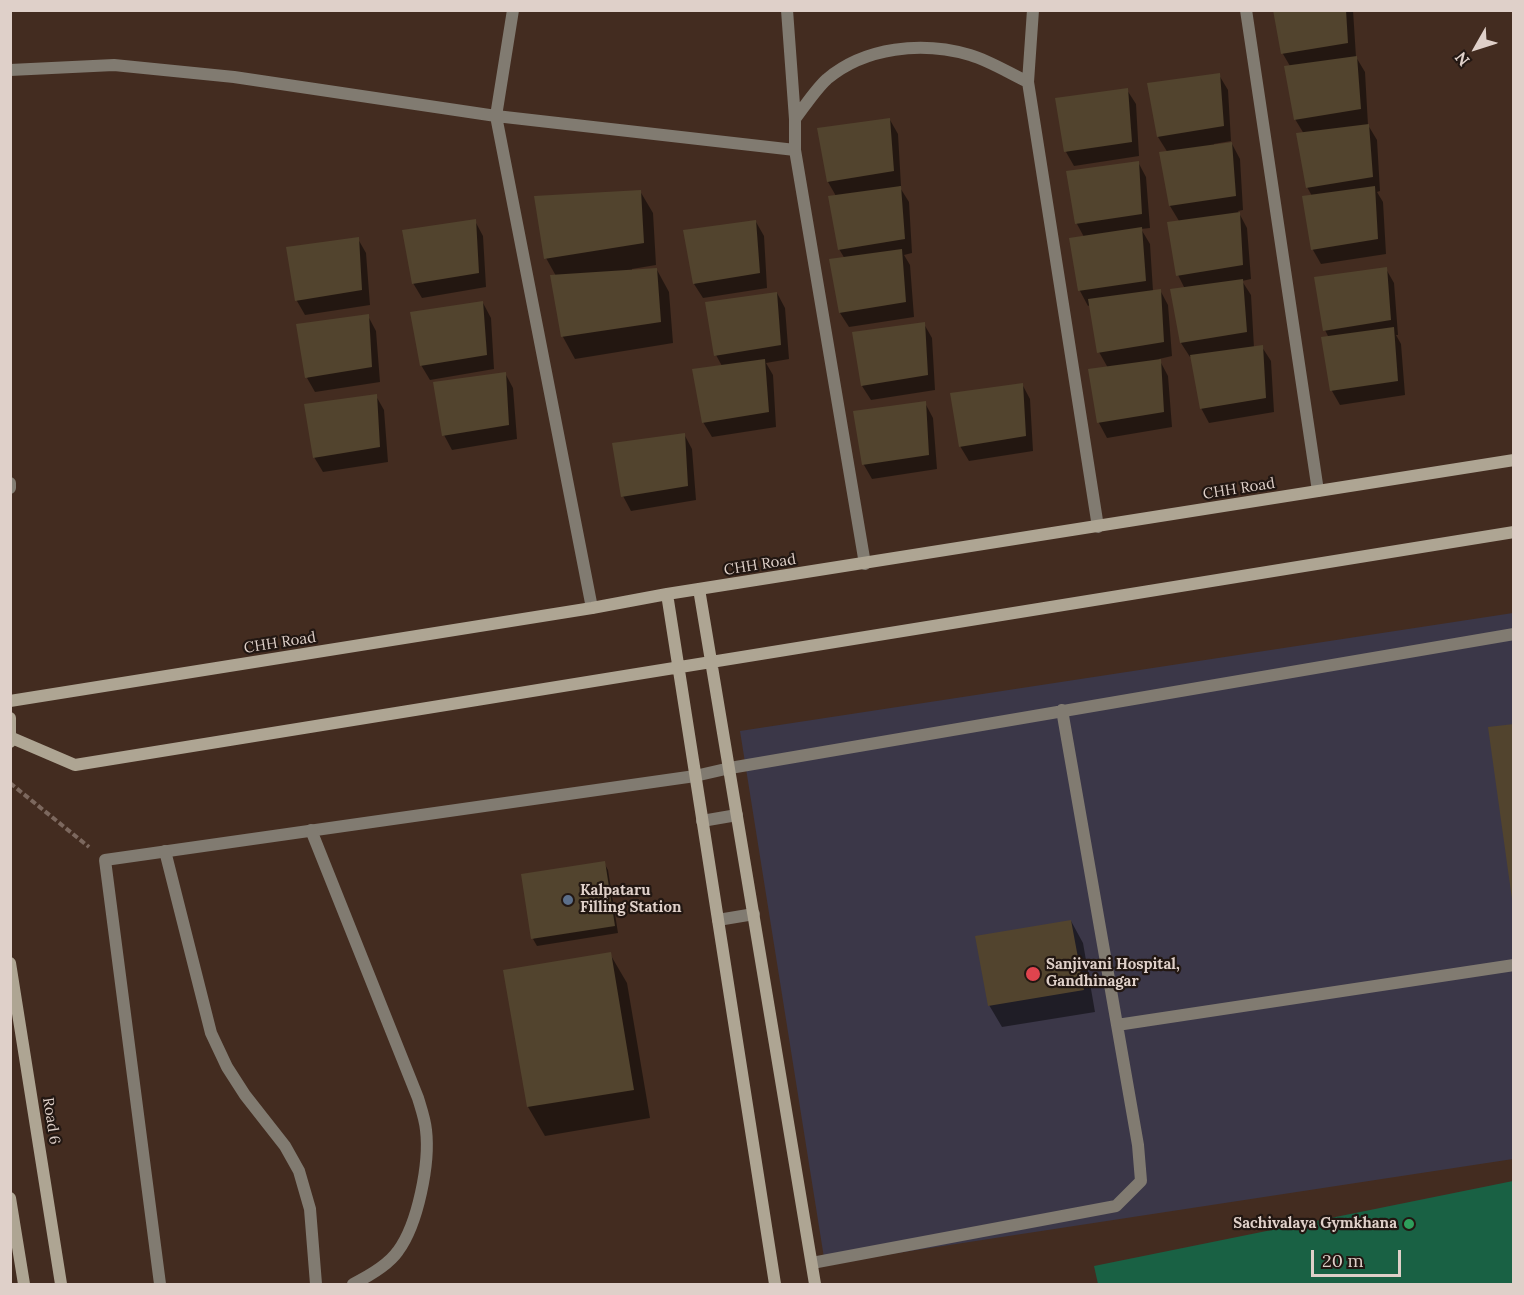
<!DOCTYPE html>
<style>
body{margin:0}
#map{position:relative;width:1524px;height:1295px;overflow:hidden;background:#432c20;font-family:Lora,serif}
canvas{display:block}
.frame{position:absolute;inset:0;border:12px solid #dfd0c9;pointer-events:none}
.north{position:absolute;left:1446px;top:18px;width:60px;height:60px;-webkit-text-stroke:4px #221712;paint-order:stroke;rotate:231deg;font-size:16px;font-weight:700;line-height:24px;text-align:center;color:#dfd0c9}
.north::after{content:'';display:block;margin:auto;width:21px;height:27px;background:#dfd0c9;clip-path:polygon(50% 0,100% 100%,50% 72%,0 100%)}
.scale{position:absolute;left:1311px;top:1250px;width:90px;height:27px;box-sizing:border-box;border:3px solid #dfd0c9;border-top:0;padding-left:8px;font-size:18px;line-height:21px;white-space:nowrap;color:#dfd0c9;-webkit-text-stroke:4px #221712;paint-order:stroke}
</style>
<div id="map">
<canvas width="1524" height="1295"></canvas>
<div class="frame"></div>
<div class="north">N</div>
<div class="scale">20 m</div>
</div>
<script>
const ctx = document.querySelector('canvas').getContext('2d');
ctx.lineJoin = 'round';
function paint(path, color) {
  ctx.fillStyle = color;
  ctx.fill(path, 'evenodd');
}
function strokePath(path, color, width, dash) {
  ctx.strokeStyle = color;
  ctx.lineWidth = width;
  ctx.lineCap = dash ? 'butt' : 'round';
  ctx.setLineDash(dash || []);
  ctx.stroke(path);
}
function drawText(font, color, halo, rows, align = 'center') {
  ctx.font = font + ' Lora,serif';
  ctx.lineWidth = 4.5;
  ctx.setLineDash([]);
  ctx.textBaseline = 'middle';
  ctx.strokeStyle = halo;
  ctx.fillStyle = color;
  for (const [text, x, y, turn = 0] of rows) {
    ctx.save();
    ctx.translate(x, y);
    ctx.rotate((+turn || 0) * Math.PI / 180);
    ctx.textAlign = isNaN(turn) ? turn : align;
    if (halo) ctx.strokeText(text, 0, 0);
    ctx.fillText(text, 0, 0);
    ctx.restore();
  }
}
const commercial = new Path2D(`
 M 1513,613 L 1513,1159 L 825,1264 L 740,731 Z`);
const green = new Path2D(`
 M 1513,1181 L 1513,1284 L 1098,1284 L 1094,1266 Z`);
const shadow = new Path2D(`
 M 1275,10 L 1353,10 L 1356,57 L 1365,72 L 1368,125 L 1377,140 L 1380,191 L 1377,192 L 1383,202 L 1386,254 L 1321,264 L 1313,250 L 1312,196 L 1307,187 L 1304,134 L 1295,119 L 1290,66 L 1283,54 Z
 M 1219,75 L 1228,90 L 1231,141 L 1214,144 L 1214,146 L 1232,144 L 1240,159 L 1243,210 L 1238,211 L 1247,228 L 1251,279 L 1242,281 L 1251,295 L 1254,348 L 1262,347 L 1271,361 L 1274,412 L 1209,423 L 1201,408 L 1192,357 L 1190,357 L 1181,343 L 1185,289 L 1178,275 L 1179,221 L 1170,206 L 1161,153 L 1168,153 L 1158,137 Z
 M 1127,90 L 1136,104 L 1139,156 L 1074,166 L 1066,152 Z
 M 890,120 L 898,134 L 901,186 L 899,186 L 909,202 L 912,253 L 904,255 L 910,265 L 914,317 L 849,327 L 840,313 L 845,259 L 839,249 L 836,196 L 828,182 Z
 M 1138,162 L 1146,177 L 1150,228 L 1141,229 L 1150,244 L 1153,291 L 1160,290 L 1168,305 L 1172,356 L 1159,359 L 1168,376 L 1172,427 L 1107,438 L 1099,423 L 1089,371 L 1108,368 L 1099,352 L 1090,305 L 1088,306 L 1080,291 L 1070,239 L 1084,237 L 1077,224 L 1068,172 Z
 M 640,191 L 653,213 L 656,265 L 632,269 L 632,271 L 657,270 L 669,292 L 673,343 L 575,359 L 563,337 L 556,276 L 546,258 Z
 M 475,221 L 483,236 L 486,287 L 422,298 L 413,283 Z
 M 756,222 L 764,236 L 767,288 L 703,298 L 694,284 Z
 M 358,239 L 366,253 L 370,305 L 305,315 L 297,301 L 288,248 Z
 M 1386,269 L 1394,283 L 1398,335 L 1396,335 L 1401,344 L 1405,395 L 1340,405 L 1332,391 L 1329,338 L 1325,330 Z
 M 777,293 L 785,308 L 789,359 L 766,363 L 773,375 L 776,427 L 712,437 L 703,422 L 722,366 L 716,355 Z
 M 483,303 L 491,318 L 494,369 L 430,380 L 421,365 Z
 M 368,316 L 376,331 L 380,382 L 315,392 L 307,378 Z
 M 924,324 L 932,338 L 935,390 L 871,400 L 862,386 Z
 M 505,373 L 513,388 L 517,439 L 452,450 L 444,435 Z
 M 1022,384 L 1030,399 L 1033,451 L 969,461 L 960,446 Z
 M 376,396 L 384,410 L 388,462 L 323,472 L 314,457 Z
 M 925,403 L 933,418 L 937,469 L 872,479 L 864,465 L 855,412 Z
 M 684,434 L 692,449 L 696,500 L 631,511 L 623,496 Z
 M 604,863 L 608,870 L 618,933 L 537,946 L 533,939 Z
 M 1071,921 L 1083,943 L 1095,1012 L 1002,1027 L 989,1005 Z
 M 610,954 L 627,983 L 650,1118 L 545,1136 L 528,1107 Z`);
const building = new Path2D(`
 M 1273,10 L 1346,10 L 1348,43 L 1281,54 Z
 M 1357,56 L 1361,109 L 1294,120 L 1284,66 Z
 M 1220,73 L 1224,126 L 1157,137 L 1147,83 Z
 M 1128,88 L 1132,142 L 1064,152 L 1055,98 Z
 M 890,118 L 894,171 L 827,182 L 817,128 Z
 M 1369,124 L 1373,177 L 1306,188 L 1296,133 Z
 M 1232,142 L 1236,196 L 1169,206 L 1159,152 Z
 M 1139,161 L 1142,214 L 1075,224 L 1066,171 Z
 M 901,186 L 905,239 L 838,250 L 828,196 Z
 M 1375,186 L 1378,239 L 1311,250 L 1302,196 Z
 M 641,190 L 644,243 L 544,259 L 534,196 Z
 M 1240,212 L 1243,265 L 1176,276 L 1167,222 Z
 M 476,219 L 479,273 L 412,284 L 402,230 Z
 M 756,220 L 760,273 L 693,284 L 683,230 Z
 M 1142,227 L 1146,281 L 1078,291 L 1069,238 Z
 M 359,237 L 362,290 L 295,301 L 286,247 Z
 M 902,249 L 906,302 L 839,313 L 829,259 Z
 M 1387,267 L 1391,320 L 1323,331 L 1314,277 Z
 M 657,268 L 661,322 L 561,337 L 550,275 Z
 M 1243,279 L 1247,332 L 1180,343 L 1170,289 Z
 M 1161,289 L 1164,342 L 1097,353 L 1088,299 Z
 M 777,292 L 781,345 L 714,356 L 705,302 Z
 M 483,301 L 487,355 L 420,366 L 410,312 Z
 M 369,314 L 372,367 L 305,378 L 296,324 Z
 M 925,322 L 928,375 L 861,386 L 852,332 Z
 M 1394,327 L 1398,381 L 1330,391 L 1321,337 Z
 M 1263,345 L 1266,398 L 1200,409 L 1190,355 Z
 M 765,359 L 769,412 L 702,423 L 692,369 Z
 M 1161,359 L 1164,412 L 1097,423 L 1088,369 Z
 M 506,372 L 509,425 L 442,436 L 433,382 Z
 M 1023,383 L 1026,436 L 959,447 L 950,393 Z
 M 377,394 L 380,447 L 313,458 L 304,404 Z
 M 926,401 L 929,455 L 862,465 L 853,411 Z
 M 685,433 L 688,486 L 621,497 L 612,443 Z
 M 1514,724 L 1514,899 L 1512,899 L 1488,727 Z
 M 605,861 L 615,926 L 531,939 L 521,874 Z
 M 1071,920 L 1084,990 L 988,1006 L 975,936 Z
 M 611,952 L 634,1090 L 527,1107 L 503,970 Z`);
const path = new Path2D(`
 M 10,783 L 89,847`);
const lane = new Path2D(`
 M 702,821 L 737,815
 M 718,920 L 754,914
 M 160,1284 L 105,860 L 695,776`);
const street = new Path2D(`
 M 513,10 L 496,116 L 795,150
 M 787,10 L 795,119 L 795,150 L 865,564
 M 1033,10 L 1028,82 L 1098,527
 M 1246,10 L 1318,491
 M 10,70 L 114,65 L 234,77 L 496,116 L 592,608
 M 795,119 C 805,106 815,90 827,79 C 865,47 922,41 970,55 C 990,61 1009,73 1028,82
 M 10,483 L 10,488
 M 695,776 L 730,768 L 1514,634
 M 311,830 L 418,1098 C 421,1108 425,1119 426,1130 C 430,1163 418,1224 398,1251 C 389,1264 367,1277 353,1284
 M 165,851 L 211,1033 L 227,1067 L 245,1095 L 285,1146 L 299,1171 L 310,1209 L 316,1284
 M 1117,1025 L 1514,965
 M 812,1263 L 1116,1206 L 1141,1181 L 1138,1145 L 1062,710`);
const secondary = new Path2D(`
 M 699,589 L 815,1284
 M 667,594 L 775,1284
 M 10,701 L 592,608 L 667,594 L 1514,460
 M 10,718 L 10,742
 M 12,738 L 75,765 L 1514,532
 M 10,963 L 61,1284
 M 10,1198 L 24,1284`);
const markers = [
 [568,900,6,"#5c6f8a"],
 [1033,974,8,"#e0444e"],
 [1409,1224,6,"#2e9e5b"]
];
const streetNames = [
 ["CHH Road",1239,489,-9],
 ["CHH Road",760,565,-9],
 ["CHH Road",280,643,-9],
 ["Road 6",51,1121,81]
];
const poiNames = [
 ["Kalpataru",580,891],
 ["Filling Station",580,908],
 ["Sanjivani Hospital,",1046,965],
 ["Gandhinagar",1046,982],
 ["Sachivalaya Gymkhana",1397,1224,"right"]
];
paint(commercial, '#3b3748');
paint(green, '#196144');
paint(shadow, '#0007');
paint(building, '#52442e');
strokePath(path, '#7c685e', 4, [6, 3]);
strokePath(lane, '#817b71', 12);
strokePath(street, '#817b71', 12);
strokePath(secondary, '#aea593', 12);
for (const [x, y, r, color] of markers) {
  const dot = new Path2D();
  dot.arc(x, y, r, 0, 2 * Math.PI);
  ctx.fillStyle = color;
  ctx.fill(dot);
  strokePath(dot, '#221712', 2);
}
drawText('15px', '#dfd0c9', '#221712', streetNames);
drawText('bold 15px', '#dfd0c9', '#221712', poiNames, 'left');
</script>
